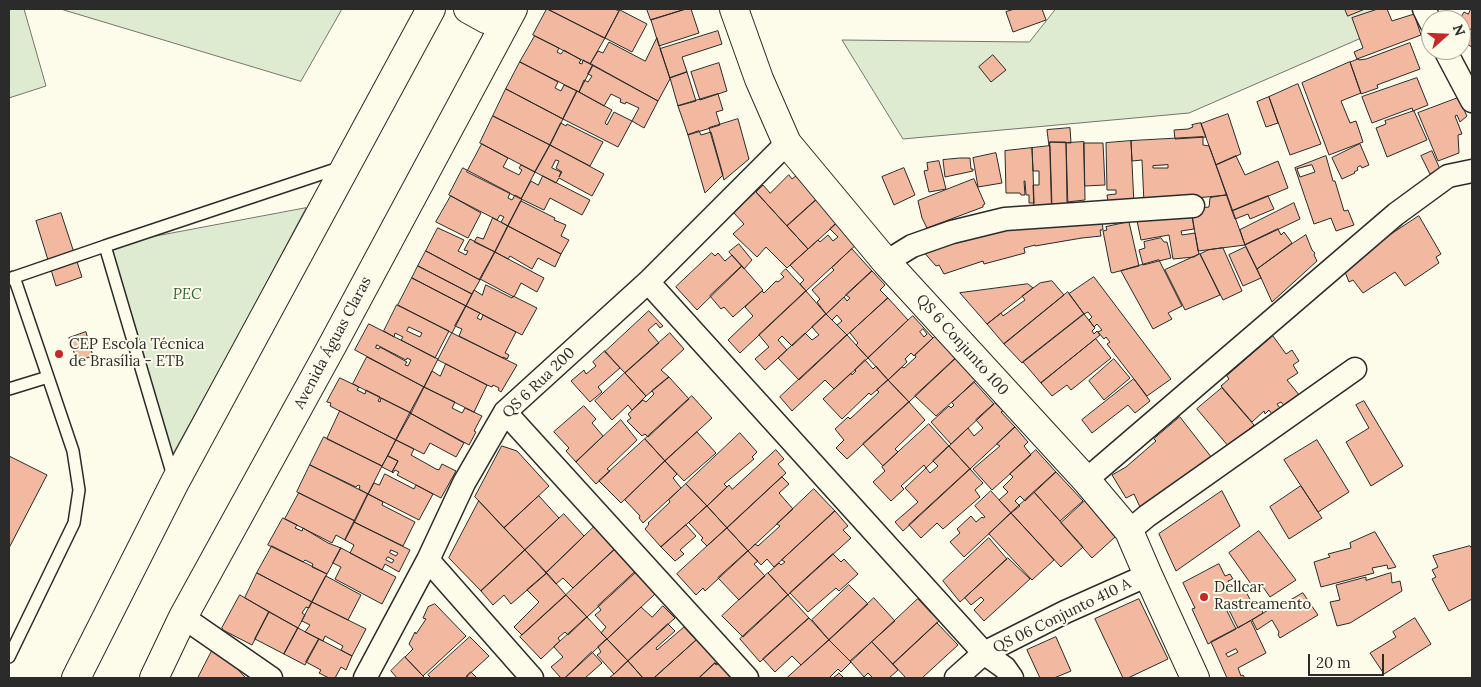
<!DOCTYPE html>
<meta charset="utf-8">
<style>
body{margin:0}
#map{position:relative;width:1481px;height:687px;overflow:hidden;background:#fdfbea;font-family:Lora,serif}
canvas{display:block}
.frame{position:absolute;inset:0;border:10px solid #2b2b2b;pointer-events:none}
.north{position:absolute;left:1421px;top:10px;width:50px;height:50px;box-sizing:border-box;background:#fdfbea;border:1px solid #a9a89e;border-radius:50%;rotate:70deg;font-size:14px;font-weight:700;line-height:20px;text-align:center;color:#2b2b2b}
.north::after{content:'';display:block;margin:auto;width:18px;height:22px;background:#c62828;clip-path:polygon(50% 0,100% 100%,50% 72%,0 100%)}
.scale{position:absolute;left:1308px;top:654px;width:76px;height:22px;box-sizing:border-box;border:2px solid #2b2b2b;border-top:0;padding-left:6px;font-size:15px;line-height:18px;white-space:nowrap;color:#2b2b2b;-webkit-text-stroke:4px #fdfbea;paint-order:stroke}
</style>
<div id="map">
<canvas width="1481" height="687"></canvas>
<div class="frame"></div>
<div class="north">N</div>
<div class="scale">20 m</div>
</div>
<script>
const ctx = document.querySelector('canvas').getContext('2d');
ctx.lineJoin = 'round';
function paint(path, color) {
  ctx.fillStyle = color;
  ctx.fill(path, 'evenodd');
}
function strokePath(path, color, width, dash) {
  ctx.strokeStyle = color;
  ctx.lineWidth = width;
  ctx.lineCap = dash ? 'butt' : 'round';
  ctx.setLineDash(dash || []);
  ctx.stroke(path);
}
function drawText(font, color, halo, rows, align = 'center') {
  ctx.font = font + ' Lora,serif';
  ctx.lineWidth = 4;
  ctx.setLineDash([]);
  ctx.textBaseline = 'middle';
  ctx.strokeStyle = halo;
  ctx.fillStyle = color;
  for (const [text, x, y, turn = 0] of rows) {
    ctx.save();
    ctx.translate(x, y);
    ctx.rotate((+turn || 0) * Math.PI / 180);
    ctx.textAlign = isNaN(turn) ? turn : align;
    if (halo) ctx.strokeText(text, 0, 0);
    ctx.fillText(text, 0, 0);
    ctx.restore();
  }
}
const green = new Path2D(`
 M 9,9 L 24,9 L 46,86 L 9,98 Z
 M 61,9 L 342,9 L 301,81 Z
 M 1056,9 L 1380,9 L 1375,32 L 1189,113 L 903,139 L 842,40 L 1029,42 Z
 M 306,208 L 241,331 L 169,461 L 105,246 Z`);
const building = new Path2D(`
 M 547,9 L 605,38 L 590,64 L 533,35 Z
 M 548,9 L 615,9 L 619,11 L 605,38 Z
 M 647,9 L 686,9 L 651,20 Z
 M 686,9 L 691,9 L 699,33 L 659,46 L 651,20 Z
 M 1015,9 L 1042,9 L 1046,20 L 1013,32 L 1006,12 Z
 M 1345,9 L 1365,9 L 1348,16 Z
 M 1378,9 L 1387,9 L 1392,21 L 1414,14 L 1421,35 L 1357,59 L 1354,52 L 1363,48 L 1352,18 Z
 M 1471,9 L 1472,9 L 1472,30 L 1462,25 L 1463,22 L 1459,20 L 1464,12 L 1468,14 Z
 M 620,10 L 647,24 L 632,52 L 605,38 Z
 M 718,31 L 722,44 L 682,57 L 687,72 L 670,78 L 660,49 Z
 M 1472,32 L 1472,47 L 1465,43 Z
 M 535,36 L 559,48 L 557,52 L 561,54 L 564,50 L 581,60 L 579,63 L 582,64 L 583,60 L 593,65 L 579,92 L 520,62 Z
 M 657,38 L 670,79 L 658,101 L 590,64 L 598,51 L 603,53 L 609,42 L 645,61 Z
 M 1410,43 L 1420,69 L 1377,85 L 1378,88 L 1361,94 L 1350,62 L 1358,59 L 1359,60 L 1366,59 Z
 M 993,55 L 1006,70 L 991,82 L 979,67 Z
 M 520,62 L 558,82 L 555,88 L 561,91 L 564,85 L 577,91 L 563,119 L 506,89 Z
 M 1350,62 L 1361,93 L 1341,101 L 1350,123 L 1356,121 L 1363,142 L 1329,155 L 1302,83 Z
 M 719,63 L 727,91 L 700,100 L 691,72 Z
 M 593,65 L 658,101 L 644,128 L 632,121 L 639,108 L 626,102 L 625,104 L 620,102 L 621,99 L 611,94 L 604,106 L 579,92 L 584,80 L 588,82 L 592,76 L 588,74 Z
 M 687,72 L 696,101 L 678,106 L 670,78 Z
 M 1417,78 L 1428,105 L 1413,111 L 1412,108 L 1372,123 L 1362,97 Z
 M 1298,84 L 1321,144 L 1290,155 L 1269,97 Z
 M 506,89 L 563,119 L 550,145 L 493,116 Z
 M 577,91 L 612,110 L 605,123 L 607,125 L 614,112 L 632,121 L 618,147 L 563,119 Z
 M 718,94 L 723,110 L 716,112 L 720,125 L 688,135 L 678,106 Z
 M 1269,97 L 1278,123 L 1266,127 L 1257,102 Z
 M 1458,98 L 1467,116 L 1460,122 L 1457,115 L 1455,116 L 1462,134 L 1458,135 L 1459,153 L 1438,161 L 1418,113 Z
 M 1414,111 L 1427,140 L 1387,157 L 1376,128 L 1386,124 L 1385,121 Z
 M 1228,114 L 1241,154 L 1216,165 L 1201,124 Z
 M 493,116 L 550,145 L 535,172 L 480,143 Z
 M 738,119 L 749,159 L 724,180 L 709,128 Z
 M 561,123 L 566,126 L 567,124 L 603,142 L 590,166 L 550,145 Z
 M 1201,123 L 1206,137 L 1175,139 L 1174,130 L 1188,129 L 1193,127 L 1192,125 Z
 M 1070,128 L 1071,143 L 1050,142 L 1049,146 L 1047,130 Z
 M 699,131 L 701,135 L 711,132 L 723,175 L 705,193 L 688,135 Z
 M 1203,137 L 1203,145 L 1209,146 L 1227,195 L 1144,203 L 1142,160 L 1132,161 L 1131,141 ZM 1168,165 L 1168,168 L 1153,168 L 1153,166 Z
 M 1131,141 L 1134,205 L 1109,207 L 1107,195 L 1116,194 L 1116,190 L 1107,190 L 1106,143 Z
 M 1050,142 L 1066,142 L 1068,209 L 1052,210 Z
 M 1084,142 L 1085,200 L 1067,202 L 1066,143 Z
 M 1084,143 L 1103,143 L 1105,185 L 1085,186 Z
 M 482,144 L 508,158 L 503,167 L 519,175 L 522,170 L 519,168 L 521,165 L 535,172 L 521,199 L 467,172 Z
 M 1360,144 L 1369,165 L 1362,168 L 1361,166 L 1359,166 L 1357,168 L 1358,170 L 1354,172 L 1355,173 L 1342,179 L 1332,158 Z
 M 550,145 L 604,174 L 592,196 L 559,178 L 556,183 L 535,172 ZM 556,160 L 559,161 L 556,168 L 562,172 L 559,177 L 561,172 L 552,168 Z
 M 1050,146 L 1052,207 L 1034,208 L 1033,185 L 1039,185 L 1039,171 L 1033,171 L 1032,148 Z
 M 1032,148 L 1033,171 L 1034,203 L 1029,203 L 1029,195 L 1026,195 L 1025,181 L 1024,181 L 1025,195 L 1021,195 L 1020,193 L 1006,193 L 1005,151 Z
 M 1432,151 L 1440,169 L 1430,174 L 1421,156 Z
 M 996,153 L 1002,183 L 978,187 L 973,158 Z
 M 1236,156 L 1245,175 L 1278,161 L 1288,188 L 1232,211 L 1216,165 Z
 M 1326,156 L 1333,181 L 1335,181 L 1344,211 L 1348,210 L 1354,225 L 1336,231 L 1331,218 L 1314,224 L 1295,168 ZM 1312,165 L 1315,172 L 1300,177 L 1297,169 Z
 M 960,158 L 970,158 L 971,169 L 973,169 L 973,171 L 945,177 L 943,160 Z
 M 939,161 L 946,189 L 929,192 L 924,171 L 928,170 L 927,163 Z
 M 463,168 L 510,193 L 508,198 L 512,200 L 515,195 L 522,199 L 508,226 L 501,222 L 504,217 L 500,215 L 497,220 L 449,195 Z
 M 904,168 L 915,195 L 894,205 L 882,177 Z
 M 789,175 L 792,179 L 796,176 L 817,199 L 787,226 L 756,192 L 763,185 L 770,193 Z
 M 543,176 L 590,200 L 582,215 L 550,198 L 544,210 L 521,199 L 531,181 L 538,185 Z
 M 974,179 L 985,204 L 983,205 L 983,207 L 927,228 L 922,218 L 918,201 Z
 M 756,192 L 808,249 L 787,268 L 766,247 L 757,257 L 733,234 L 744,224 L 734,213 Z
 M 1227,195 L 1245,245 L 1198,251 L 1191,209 L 1209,207 L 1210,198 Z
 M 451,196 L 481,213 L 468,238 L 436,222 Z
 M 1268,196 L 1274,209 L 1250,219 L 1248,214 L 1235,219 L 1232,211 Z
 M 817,199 L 838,222 L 808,249 L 787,226 Z
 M 521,201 L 555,218 L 554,220 L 566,225 L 561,236 L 569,240 L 561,254 L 508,226 Z
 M 1294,203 L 1300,219 L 1245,245 L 1240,230 Z
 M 1191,209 L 1194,229 L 1181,231 L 1182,235 L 1195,233 L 1199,254 L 1194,257 L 1173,259 L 1169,235 L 1141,240 L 1136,216 Z
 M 61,213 L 82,277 L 56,286 L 36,221 Z
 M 1419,216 L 1441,254 L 1436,257 L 1439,263 L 1405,286 L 1395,272 L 1363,293 L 1353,280 L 1349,282 L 1345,272 L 1382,240 Z
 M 1054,217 L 1102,220 L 1103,230 L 1100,230 L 1101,236 L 1082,238 L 1035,246 L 1035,245 L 1024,248 L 1025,253 L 984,264 L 983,261 L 944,274 L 939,265 L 936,266 L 922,250 Z
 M 493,218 L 508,226 L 495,252 L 474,242 L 477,237 L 483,239 Z
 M 838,222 L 858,243 L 806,291 L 800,284 L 804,280 L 790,265 L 818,240 L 820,242 L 828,235 L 833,241 L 838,237 L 830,229 Z
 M 1129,222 L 1139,266 L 1112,273 L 1111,272 L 1103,231 L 1107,230 L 1106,227 Z
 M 508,226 L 561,254 L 555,267 L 538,258 L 532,269 L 510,256 L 508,259 L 495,252 Z
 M 438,228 L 464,240 L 458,251 L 466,255 L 468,251 L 464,250 L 470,239 L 495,252 L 480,280 L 426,251 Z
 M 1278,229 L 1281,235 L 1284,232 L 1292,243 L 1257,269 L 1245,245 Z
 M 1306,235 L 1312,250 L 1315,253 L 1314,255 L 1317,261 L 1272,302 L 1257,269 L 1293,243 Z
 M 1161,238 L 1164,242 L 1167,242 L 1171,258 L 1143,265 L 1139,250 L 1145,248 L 1144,242 Z
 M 739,244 L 752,260 L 744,269 L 729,252 Z
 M 1246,247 L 1261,278 L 1243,286 L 1229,255 Z
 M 1223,248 L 1242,291 L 1223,300 L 1200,254 L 1208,250 Z
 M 852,249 L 872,271 L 826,314 L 817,302 L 820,299 L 812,290 L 834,270 L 832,268 Z
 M 426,251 L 480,280 L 472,294 L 418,266 Z
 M 495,252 L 544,278 L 537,292 L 521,283 L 514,297 L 480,279 Z
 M 712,253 L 715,256 L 718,253 L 725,261 L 732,255 L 742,266 L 697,310 L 676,287 Z
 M 1200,254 L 1220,295 L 1185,310 L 1165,270 Z
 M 1159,260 L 1182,306 L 1168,313 L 1172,319 L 1153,329 L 1121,271 Z
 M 418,266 L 472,294 L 466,306 L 412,278 Z
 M 742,266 L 763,290 L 733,317 L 724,307 L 721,309 L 710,296 Z
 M 786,269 L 806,291 L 740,353 L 728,340 L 753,316 L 745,307 L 762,291 L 764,293 L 776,281 L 778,282 L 784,277 L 781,274 Z
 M 872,271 L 885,285 L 880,290 L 888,298 L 847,335 L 837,325 L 842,321 L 837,315 L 832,320 L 826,314 L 844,297 L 847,301 L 850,298 L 846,295 Z
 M 1094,277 L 1171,379 L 1147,396 L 1107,344 L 1110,342 L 1106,337 L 1104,339 L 1098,332 L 1102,330 L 1097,324 L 1094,327 L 1089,320 L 1092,317 L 1088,312 L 1084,314 L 1069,294 Z
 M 412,278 L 466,306 L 452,333 L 398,305 Z
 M 1052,281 L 1064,295 L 1004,344 L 987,324 L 1001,313 L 1003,316 L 1025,300 L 1022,296 L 1040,283 Z
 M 1028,284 L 1033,288 L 987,324 L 960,293 Z
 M 486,285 L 512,298 L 513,296 L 537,308 L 522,335 L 466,306 L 474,290 L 482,295 Z
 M 806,291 L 826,314 L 792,346 L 782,336 L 778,340 L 787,350 L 765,370 L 755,359 L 769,347 L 759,335 Z
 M 1068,292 L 1084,314 L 1022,363 L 1004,344 Z
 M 888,298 L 908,320 L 868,358 L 856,345 L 858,343 L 850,333 Z
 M 397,305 L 449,331 L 435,358 L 401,340 L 403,337 L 395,333 L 394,337 L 384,331 ZM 409,327 L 422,333 L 420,337 L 407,331 Z
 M 466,306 L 480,313 L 477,318 L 481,320 L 483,315 L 516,332 L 505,353 L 509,355 L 507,359 L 503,357 L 503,358 L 459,336 L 462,329 L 455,326 Z
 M 649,311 L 663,326 L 660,328 L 656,323 L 648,330 L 659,343 L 625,373 L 605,352 Z
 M 826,314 L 847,335 L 799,380 L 778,358 L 805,333 L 812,340 L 819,335 L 812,327 Z
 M 1084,314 L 1095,328 L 1092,331 L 1094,334 L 1097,331 L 1100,335 L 1041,383 L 1023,362 Z
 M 913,316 L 933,338 L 914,356 L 911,353 L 905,359 L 907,362 L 888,380 L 868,358 ZM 923,329 L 927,334 L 924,337 L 920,332 Z
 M 369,324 L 438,359 L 424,387 L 355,350 ZM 377,345 L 406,360 L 407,358 L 411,360 L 408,366 L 405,365 L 407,362 L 380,347 L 379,349 L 376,348 Z
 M 86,332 L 93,356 L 77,361 L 69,338 Z
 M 452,333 L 517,365 L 501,392 L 498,390 L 499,388 L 493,385 L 492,387 L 487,385 L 438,360 Z
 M 670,333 L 684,349 L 661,370 L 669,377 L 646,396 L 625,373 Z
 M 847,335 L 868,358 L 834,389 L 825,380 L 792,411 L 780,397 Z
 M 937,335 L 957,357 L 909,402 L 888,380 L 902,367 L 904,368 L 916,357 L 915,355 Z
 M 1273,336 L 1286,354 L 1292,350 L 1299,361 L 1293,365 L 1298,373 L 1287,380 L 1309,407 L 1294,417 L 1281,402 L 1277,404 L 1289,420 L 1280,425 L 1269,410 L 1265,414 L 1264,411 L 1252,422 L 1221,386 L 1229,379 L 1227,376 Z
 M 1096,339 L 1111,358 L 1071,390 L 1067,385 L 1052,396 L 1041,383 Z
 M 605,351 L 620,368 L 598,387 L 602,392 L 590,402 L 571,381 L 584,370 L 586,374 L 596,366 L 593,362 Z
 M 367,357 L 424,387 L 411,413 L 353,384 Z
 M 957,357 L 978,379 L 936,416 L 915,396 Z
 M 1114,359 L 1130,378 L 1104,400 L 1089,381 Z
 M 865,360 L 873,369 L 876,366 L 888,380 L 871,395 L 869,393 L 842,419 L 823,399 L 851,373 L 852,375 L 856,371 L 855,370 Z
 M 446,364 L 487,385 L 474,412 L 424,387 L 432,371 L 440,376 Z
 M 625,373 L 646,396 L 632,410 L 628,405 L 612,420 L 595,401 Z
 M 669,377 L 689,399 L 648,437 L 645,434 L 642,436 L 627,421 L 631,418 L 628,414 L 643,400 L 646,402 L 654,394 L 652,391 Z
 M 340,378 L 359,387 L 357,390 L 365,394 L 366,390 L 380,397 L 378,401 L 380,402 L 381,398 L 411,413 L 396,440 L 330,406 L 331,403 L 327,402 Z
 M 1134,379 L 1150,401 L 1135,413 L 1128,405 L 1092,433 L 1082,420 Z
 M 888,380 L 909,402 L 847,459 L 836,448 L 844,440 L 835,429 L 848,417 L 850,419 L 879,392 L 877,390 Z
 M 974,382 L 994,404 L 951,444 L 931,422 L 949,406 L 951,408 L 954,405 L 952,403 Z
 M 424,387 L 455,402 L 452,408 L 462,413 L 465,408 L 482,416 L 474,431 L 476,432 L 469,445 L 410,413 Z
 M 1222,388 L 1254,425 L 1229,447 L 1197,409 Z
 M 692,396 L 712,418 L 665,461 L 645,439 Z
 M 1364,401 L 1403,466 L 1371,486 L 1346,442 L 1369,428 L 1356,405 Z
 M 909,402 L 925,420 L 895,449 L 898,452 L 883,466 L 863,444 Z
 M 995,403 L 1003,411 L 1001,412 L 1015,427 L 970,469 L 949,446 L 968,428 L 974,436 L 983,428 L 976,420 Z
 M 584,406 L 596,419 L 592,423 L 603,436 L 576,462 L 566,451 L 569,448 L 554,432 Z
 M 340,411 L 396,440 L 382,466 L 327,439 Z
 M 410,413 L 464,443 L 456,457 L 430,443 L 424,454 L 396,440 Z
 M 1180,417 L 1219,467 L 1145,518 L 1134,494 L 1126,498 L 1112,475 L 1126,467 L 1156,441 L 1154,439 Z
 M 621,420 L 637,440 L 607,469 L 610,471 L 596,484 L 576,462 Z
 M 929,424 L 949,446 L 926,468 L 924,465 L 901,486 L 904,489 L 891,501 L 873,482 L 885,471 L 882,467 Z
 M 1015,427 L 1028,442 L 1024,446 L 1031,455 L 992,490 L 973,469 L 1000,446 L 997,444 Z
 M 697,432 L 716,453 L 684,481 L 665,461 Z
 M 740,433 L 757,452 L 752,457 L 754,459 L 724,484 L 727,487 L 707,506 L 686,484 Z
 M 324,437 L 382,466 L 368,494 L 359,489 L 360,486 L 358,485 L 356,487 L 310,465 Z
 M 645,439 L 665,461 L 621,503 L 599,481 Z
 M 396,440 L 414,449 L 411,455 L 436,469 L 439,470 L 442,464 L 456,471 L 441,498 L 397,475 L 399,472 L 395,470 L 393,473 L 392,472 L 398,461 L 388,456 Z
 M 1317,440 L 1349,492 L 1318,512 L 1284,460 Z
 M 502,446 L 517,451 L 549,486 L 504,528 L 475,497 Z
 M 949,446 L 970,469 L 903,531 L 895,522 L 918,502 L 905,488 L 926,468 L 930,473 L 938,466 L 933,461 Z
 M 776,450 L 784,459 L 778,464 L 786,473 L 727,528 L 707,506 L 729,485 L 732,489 Z
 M 1036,450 L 1056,472 L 1025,501 L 1020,496 L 1015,501 L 1020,506 L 1011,513 L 999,500 L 1008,492 L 1003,487 L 1013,477 L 1010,474 Z
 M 9,456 L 47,475 L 9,548 Z
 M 388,456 L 398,461 L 392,472 L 382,467 Z
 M 665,461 L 677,474 L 673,478 L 681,488 L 643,523 L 639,518 L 640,516 L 625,500 Z
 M 310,465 L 368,494 L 355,521 L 297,492 Z
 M 970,469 L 983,483 L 975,490 L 980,497 L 943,529 L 937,523 L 921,538 L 909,525 Z
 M 1056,472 L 1083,501 L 1060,521 L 1034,492 Z
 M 385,474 L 414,489 L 416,485 L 433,494 L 419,520 L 368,494 L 374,483 L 379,485 Z
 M 782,477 L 789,484 L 779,493 L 793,509 L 748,551 L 727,528 Z
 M 686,484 L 707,506 L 661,547 L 645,529 L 649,524 L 648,523 L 670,502 L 669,500 Z
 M 1301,486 L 1322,518 L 1289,539 L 1270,507 Z
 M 814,489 L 835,511 L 774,567 L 767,559 L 761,565 L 748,551 L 755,544 L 758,546 L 780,526 L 777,524 Z
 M 991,491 L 1011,513 L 964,557 L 950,542 L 960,533 L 957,529 L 971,516 L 976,522 L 982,517 L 983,518 L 985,517 L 975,506 Z
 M 1222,491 L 1240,526 L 1176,571 L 1159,534 Z
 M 1034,492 L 1083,547 L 1061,567 L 1011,513 Z
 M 299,493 L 355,521 L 345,540 L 336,535 L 332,543 L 285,519 Z
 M 368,494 L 383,502 L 382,505 L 415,522 L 403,546 L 354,522 Z
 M 539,496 L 559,518 L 525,550 L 504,528 Z
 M 479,501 L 525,550 L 481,591 L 449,558 Z
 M 1085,501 L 1115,537 L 1092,558 L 1061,523 Z
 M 707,506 L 727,528 L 707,546 L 701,540 L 703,538 L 689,523 Z
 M 835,511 L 848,526 L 843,530 L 851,538 L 788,595 L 768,573 L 779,563 L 781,565 L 785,562 L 782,560 Z
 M 1011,513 L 1054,560 L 1032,580 L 989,534 Z
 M 564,514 L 584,536 L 546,573 L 525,550 Z
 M 283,518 L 297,525 L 295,528 L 302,531 L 303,528 L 328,543 L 341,548 L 327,574 L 312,567 L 313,564 L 305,560 L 303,562 L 268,545 Z
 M 354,522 L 410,550 L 399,572 L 385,564 L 382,570 L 350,553 L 354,545 L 345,540 ZM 391,550 L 398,553 L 396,556 L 390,553 ZM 388,557 L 394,560 L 392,563 L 386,560 Z
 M 686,525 L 696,536 L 680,550 L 684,554 L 675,561 L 661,547 Z
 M 594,527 L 615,549 L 573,588 L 563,578 L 556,584 L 546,573 Z
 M 727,528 L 748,551 L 705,591 L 703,588 L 696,595 L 677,574 Z
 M 1259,531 L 1296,580 L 1270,597 L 1263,587 L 1256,591 L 1229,553 Z
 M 1375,532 L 1396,567 L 1388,569 L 1387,565 L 1372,568 L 1374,573 L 1321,587 L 1314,562 L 1330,557 L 1328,554 L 1351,548 L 1350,543 Z
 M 989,538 L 1007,559 L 960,602 L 943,581 Z
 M 272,546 L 327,574 L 312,602 L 257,573 Z
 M 1470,546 L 1472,549 L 1472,599 L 1449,611 L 1432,579 L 1436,577 L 1432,570 L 1438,567 L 1433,556 Z
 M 341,548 L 396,577 L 382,604 L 335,579 L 341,567 L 333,563 Z
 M 615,549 L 636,572 L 587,617 L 566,595 Z
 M 525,550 L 547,573 L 511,604 L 504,595 L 493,605 L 481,591 Z
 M 748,551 L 758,561 L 754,564 L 765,576 L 739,600 L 718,578 Z
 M 833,554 L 841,562 L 844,559 L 858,574 L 839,591 L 836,588 L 808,612 L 790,593 Z
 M 1008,558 L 1030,579 L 984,621 L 974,610 L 984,600 L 981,597 L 971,605 L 965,598 Z
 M 1219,564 L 1225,576 L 1230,574 L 1233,579 L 1228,581 L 1231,587 L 1241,582 L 1255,609 L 1260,606 L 1263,613 L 1238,628 L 1229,610 L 1227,611 L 1236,629 L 1208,644 L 1192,609 L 1195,608 L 1183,583 Z
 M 635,572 L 655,594 L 607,639 L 601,633 L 606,627 L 595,615 L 601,610 L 598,606 Z
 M 257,573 L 312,602 L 309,608 L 306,607 L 302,613 L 305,615 L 298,628 L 245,598 Z
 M 547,573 L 566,595 L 522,635 L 514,627 L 539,602 L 527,590 Z
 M 768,573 L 788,595 L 743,637 L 722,616 Z
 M 1391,573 L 1392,583 L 1400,581 L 1402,591 L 1350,623 L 1337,626 L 1330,602 L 1340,600 L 1336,585 L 1366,577 L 1366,580 Z
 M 326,576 L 361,595 L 348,620 L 312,602 Z
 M 849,585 L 868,604 L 829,640 L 812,620 Z
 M 1303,593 L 1318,615 L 1280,638 L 1278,635 L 1279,632 L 1272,620 L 1257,630 L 1252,620 L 1273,607 L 1274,609 Z
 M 240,595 L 269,612 L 252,645 L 223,630 L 222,628 Z
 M 566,595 L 587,617 L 568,635 L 565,632 L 558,638 L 560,641 L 541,659 L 520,637 Z
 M 788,595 L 809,618 L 760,662 L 740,639 Z
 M 874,598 L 895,621 L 850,661 L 829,640 Z
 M 918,599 L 939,621 L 893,664 L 872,642 Z
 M 1139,599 L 1168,659 L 1128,678 L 1123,678 L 1095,619 Z
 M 312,602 L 366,629 L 352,656 L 341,650 L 343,646 L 325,636 L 323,641 L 305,632 L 310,625 L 302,621 Z
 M 435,604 L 466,636 L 423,676 L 405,657 L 413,649 L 409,644 L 415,632 L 416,634 L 426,619 L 423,618 L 428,607 Z
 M 663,606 L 675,618 L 628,661 L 607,639 L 641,607 L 652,617 Z
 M 269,612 L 298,628 L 284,654 L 255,639 Z
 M 587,617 L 607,639 L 565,678 L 561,678 L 551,667 L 563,657 L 554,647 Z
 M 809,618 L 829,640 L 801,665 L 792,656 L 775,672 L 763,659 Z
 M 1415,618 L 1431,644 L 1384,674 L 1370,653 L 1396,637 L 1393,632 Z
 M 1251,621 L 1266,653 L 1238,668 L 1241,676 L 1243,675 L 1245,678 L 1227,678 L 1211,642 ZM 1236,649 L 1238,652 L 1228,657 L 1226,654 Z
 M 937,623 L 958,645 L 922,678 L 906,678 L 893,664 Z
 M 668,624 L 675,631 L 656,648 L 657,650 L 684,627 L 696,640 L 654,678 L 643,678 L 628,661 Z
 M 298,628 L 319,639 L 305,665 L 284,654 Z
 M 470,637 L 489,656 L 465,678 L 431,678 L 428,675 Z
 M 1056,637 L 1071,671 L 1054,678 L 1040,678 L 1027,650 Z
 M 319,639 L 352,656 L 346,670 L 341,667 L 335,678 L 329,678 L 319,673 L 321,670 L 306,662 Z
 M 607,639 L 628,661 L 614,674 L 597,655 L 601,652 L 598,647 Z
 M 698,639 L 719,662 L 716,664 L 715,663 L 699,678 L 654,678 Z
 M 829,640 L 851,662 L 841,672 L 838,669 L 829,678 L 787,678 Z
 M 872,642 L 898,670 L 889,678 L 873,678 L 868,673 L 864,677 L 851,662 Z
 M 215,645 L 245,677 L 244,678 L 198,678 Z
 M 592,652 L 602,663 L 585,678 L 565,678 Z
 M 405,657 L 423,676 L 425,678 L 397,678 L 391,671 Z
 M 628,661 L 643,678 L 609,678 L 614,674 Z
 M 715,663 L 716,665 L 720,663 L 733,678 L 699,678 Z
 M 471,672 L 477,678 L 468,678 L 467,676 Z
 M 839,673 L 844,678 L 833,678 L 838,674 Z`);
const service = new Path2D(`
 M 9,279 L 105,246
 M 9,389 L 48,377 L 14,277
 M 173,476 L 105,246 L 342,167
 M 9,657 L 74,523 L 79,490 L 73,451 L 48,377`);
const minor = new Path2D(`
 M 1424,9 L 1431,23
 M 1445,50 L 1472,101
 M 886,262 L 912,246 L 952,232 L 1005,219 L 1193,206
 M 648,282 L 984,653 L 1005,668 L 1012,678
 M 505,412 L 747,678
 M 1086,480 L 1396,214 L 1448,176 L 1472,171
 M 1129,531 L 1147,516 L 1355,369
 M 428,560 L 532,678
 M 183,617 L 271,678
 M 365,678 L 428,560 L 464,483 L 505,412 L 648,282 L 787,143
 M 956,678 L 984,653 L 1065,612 L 1148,575`);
const tertiary = new Path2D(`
 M 734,9 L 759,79 L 787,143 L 886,262 L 1086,480 L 1129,531 L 1148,575 L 1195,678`);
const secondary = new Path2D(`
 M 468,9 L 486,19 L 505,23
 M 76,678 L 175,482 L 431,9
 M 154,678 L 183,617 L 332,346 L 513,9`);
const markers = [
 [59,354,5,"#c62828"],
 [1204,597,5,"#c62828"]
];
const parkNames = [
 ["PEC",187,295]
];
const streetNames = [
 ["Avenida Águas Claras",333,343,-62],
 ["QS 6 Conjunto 100",962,345,48],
 ["QS 6 Rua 200",539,383,-44],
 ["QS 06 Conjunto 410 A",1062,616,-26]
];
const poiNames = [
 ["CEP Escola Técnica",69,345],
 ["de Brasília - ETB",69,362],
 ["Dellcar",1214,588],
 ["Rastreamento",1214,605]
];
paint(green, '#deebd1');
strokePath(green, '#74746e', 1);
paint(building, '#f2b8a0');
strokePath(building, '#2b2b2b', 1);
strokePath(service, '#2b2b2b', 14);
strokePath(minor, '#2b2b2b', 25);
strokePath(tertiary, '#2b2b2b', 30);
strokePath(secondary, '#2b2b2b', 30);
strokePath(service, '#fdfbea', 11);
strokePath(minor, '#fdfbea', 22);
strokePath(tertiary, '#fdfbea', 28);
strokePath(secondary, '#fdfbea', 28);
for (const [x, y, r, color] of markers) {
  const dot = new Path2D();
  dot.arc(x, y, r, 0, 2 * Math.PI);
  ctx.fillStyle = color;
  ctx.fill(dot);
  strokePath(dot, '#fdfbea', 2);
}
drawText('italic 15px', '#34623c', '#fdfbea', parkNames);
drawText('15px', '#2b2b2b', '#fdfbea', streetNames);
drawText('15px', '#2b2b2b', '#fdfbea', poiNames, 'left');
</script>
